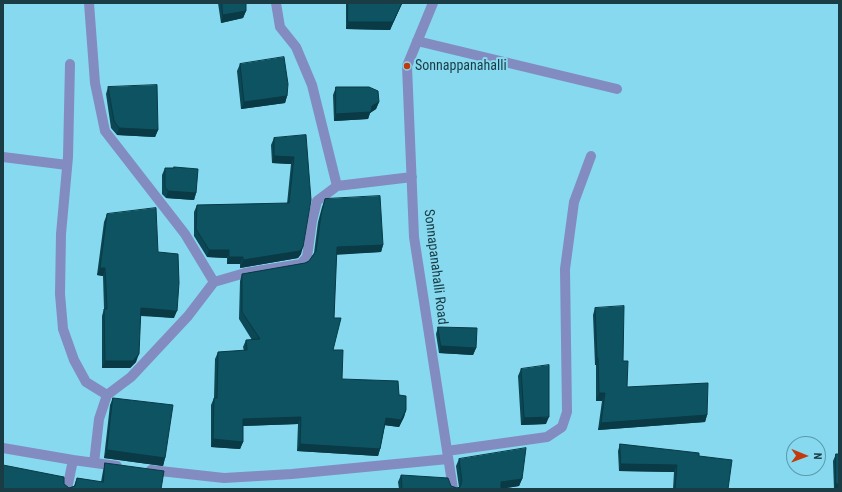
<!DOCTYPE html>
<style>
body{margin:0}
#map{position:relative;width:842px;height:492px;overflow:hidden;background:#87d9ef;font-family:"Roboto Condensed",sans-serif}
canvas{display:block}
.frame{position:absolute;inset:0;border:4px solid #1a3c45;pointer-events:none}
.north{position:absolute;left:786px;top:436px;width:40px;height:40px;box-sizing:border-box;background:#87d9ef;border:1px solid #5b9aab;border-radius:50%;rotate:91deg;font-size:11px;font-weight:700;line-height:16px;text-align:center;color:#1a3c45}
.north::after{content:'';display:block;margin:auto;width:14px;height:18px;background:#c33b0d;clip-path:polygon(50% 0,100% 100%,50% 72%,0 100%)}
</style>
<div id="map">
<canvas width="842" height="492"></canvas>
<div class="frame"></div>
<div class="north">N</div>
</div>
<script>
const ctx = document.querySelector('canvas').getContext('2d');
ctx.lineJoin = 'round';
function strokePath(path, color, width, dash) {
  ctx.strokeStyle = color;
  ctx.lineWidth = width;
  ctx.lineCap = dash ? 'butt' : 'round';
  ctx.setLineDash(dash || []);
  ctx.stroke(path);
}
function paint(path, color) {
  ctx.fillStyle = color;
  ctx.fill(path, 'evenodd');
}
function drawText(font, color, halo, rows, align = 'center') {
  ctx.font = font + ' "Roboto Condensed",sans-serif';
  ctx.lineWidth = 4;
  ctx.setLineDash([]);
  ctx.textBaseline = 'middle';
  ctx.strokeStyle = halo;
  ctx.fillStyle = color;
  for (const [text, x, y, turn = 0] of rows) {
    ctx.save();
    ctx.translate(x, y);
    ctx.rotate((+turn || 0) * Math.PI / 180);
    ctx.textAlign = isNaN(turn) ? turn : align;
    if (halo) ctx.strokeText(text, 0, 0);
    ctx.fillText(text, 0, 0);
    ctx.restore();
  }
}
const minor = new Path2D(`
 M 89,3 L 95,83 L 105,131 L 185,234 L 214,282 L 188,316 L 131,377 L 107,395 L 99,419 L 94,463
 M 276,3 L 280,27 L 296,47 L 312,85 L 337,186
 M 433,3 L 407,66 L 414,237 L 453,489
 M 417,41 L 617,89
 M 70,64 L 68,157 L 61,234 L 60,294 L 63,329 L 74,360 L 86,382 L 107,395
 M 3,157 L 67,165
 M 214,282 L 245,273 L 301,264 L 307,257 L 312,221 L 317,201 L 337,186 L 412,177
 M 3,448 L 73,460
 M 447,451 L 547,437 L 562,427 L 567,412 L 565,269 L 574,202 L 591,156
 M 151,470 L 224,478 L 292,474 L 448,459
 M 67,489 L 73,460 L 117,466`);
const wall = new Path2D(`
 M 218,3 L 246,3 L 246,11 L 243,18 L 221,23 Z
 M 346,3 L 402,3 L 390,30 L 346,29 Z
 M 240,64 L 287,96 L 285,103 L 241,109 L 237,71 Z
 M 108,87 L 158,130 L 155,137 L 117,135 L 111,128 L 106,94 Z
 M 336,87 L 379,102 L 376,109 L 370,113 L 368,119 L 334,121 L 333,95 Z
 M 306,135 L 301,254 L 298,258 L 240,268 L 240,264 L 227,264 L 227,258 L 207,257 L 194,236 L 194,212 L 197,205 L 287,204 L 291,164 L 272,163 L 271,145 L 274,138 Z
 M 174,167 L 196,193 L 194,200 L 166,198 L 162,194 L 162,175 L 165,168 L 173,168 Z
 M 325,199 L 383,245 L 381,252 L 336,254 L 333,350 L 342,379 L 399,395 L 406,410 L 404,417 L 399,427 L 385,425 L 380,449 L 378,456 L 297,451 L 298,424 L 243,426 L 243,442 L 240,449 L 211,447 L 211,405 L 214,398 L 215,359 L 218,352 L 244,351 L 243,347 L 246,340 L 252,340 L 239,319 L 240,281 L 242,274 L 305,263 L 309,261 L 314,253 L 318,222 L 322,207 Z
 M 107,214 L 158,252 L 174,318 L 141,316 L 136,362 L 130,368 L 102,368 L 102,316 L 104,309 L 103,276 L 97,275 L 104,222 Z
 M 595,308 L 623,361 L 627,387 L 707,415 L 705,422 L 598,430 L 602,401 L 596,401 L 596,365 L 595,365 L 593,315 Z
 M 438,327 L 476,348 L 473,355 L 439,353 L 436,334 Z
 M 521,369 L 546,424 L 521,425 L 518,376 Z
 M 113,398 L 165,458 L 163,466 L 104,458 L 110,405 Z
 M 620,444 L 699,456 L 728,489 L 673,489 L 674,472 L 619,471 L 618,451 Z
 M 836,454 L 839,489 L 834,489 L 833,461 Z
 M 459,459 L 522,479 L 519,486 L 501,489 L 399,489 L 398,482 L 401,475 L 451,486 L 457,488 L 459,487 L 456,466 Z
 M 105,463 L 161,489 L 3,489 L 64,484 L 69,488 L 74,486 L 77,478 L 101,482 L 103,471 Z`);
const shadedWall = new Path2D(`
 M 402,3 L 390,30 L 346,29 L 348,22 Z
 M 246,11 L 243,18 L 221,23 L 223,15 Z
 M 287,96 L 285,103 L 241,109 L 244,102 Z
 M 379,102 L 376,109 L 370,113 L 368,119 L 334,121 L 336,114 L 372,106 Z
 M 119,128 L 158,130 L 155,137 L 117,135 Z
 M 274,156 L 294,157 L 291,164 L 272,163 Z
 M 168,191 L 196,193 L 194,200 L 166,198 Z
 M 383,245 L 381,252 L 334,255 L 337,247 Z
 M 303,247 L 301,254 L 298,258 L 240,268 L 243,260 Z
 M 209,250 L 229,250 L 227,258 L 207,257 Z
 M 229,257 L 243,257 L 240,264 L 227,264 Z
 M 100,268 L 105,268 L 103,276 L 97,275 Z
 M 141,308 L 177,311 L 174,318 L 139,315 Z
 M 441,346 L 476,348 L 473,355 L 439,353 Z
 M 139,354 L 136,362 L 130,368 L 102,368 L 105,361 Z
 M 597,358 L 598,358 L 596,365 L 595,365 Z
 M 599,393 L 605,393 L 602,401 L 596,401 Z
 M 406,410 L 404,417 L 399,427 L 383,425 L 386,418 Z
 M 707,415 L 705,422 L 598,430 L 601,423 Z
 M 301,417 L 298,424 L 241,426 L 243,419 Z
 M 549,417 L 546,424 L 521,425 L 524,418 Z
 M 213,439 L 243,442 L 240,449 L 211,447 Z
 M 300,444 L 380,449 L 378,456 L 297,451 Z
 M 107,450 L 165,458 L 163,466 L 104,458 Z
 M 621,464 L 677,465 L 674,472 L 619,471 Z
 M 522,479 L 519,486 L 499,489 L 501,482 Z
 M 836,484 L 839,484 L 839,489 L 834,489 Z`);
const building = new Path2D(`
 M 222,3 L 246,3 L 246,11 L 223,15 Z
 M 348,3 L 402,3 L 393,22 L 348,22 Z
 M 284,57 L 288,84 L 287,96 L 244,102 L 240,64 Z
 M 157,85 L 158,130 L 119,128 L 114,121 L 108,87 Z
 M 336,87 L 369,87 L 378,91 L 379,102 L 372,106 L 371,112 L 336,114 Z
 M 306,135 L 311,200 L 303,247 L 300,251 L 243,260 L 243,257 L 229,257 L 229,250 L 209,250 L 196,229 L 197,205 L 289,203 L 294,157 L 274,156 L 274,138 Z
 M 174,167 L 198,169 L 196,193 L 168,191 L 165,187 L 165,168 L 174,168 Z
 M 380,196 L 383,245 L 337,247 L 334,318 L 341,318 L 333,350 L 343,350 L 342,379 L 398,381 L 399,395 L 406,396 L 406,410 L 401,420 L 386,418 L 380,449 L 300,444 L 301,417 L 243,419 L 243,442 L 213,439 L 214,398 L 217,398 L 218,352 L 247,350 L 246,340 L 260,339 L 242,312 L 242,274 L 305,263 L 309,261 L 316,251 L 321,215 L 325,199 Z
 M 156,208 L 158,252 L 178,254 L 179,283 L 177,311 L 141,308 L 139,354 L 133,361 L 105,361 L 104,309 L 107,309 L 105,268 L 100,268 L 107,214 Z
 M 624,306 L 623,361 L 628,361 L 627,387 L 708,383 L 707,415 L 601,423 L 605,393 L 599,393 L 598,358 L 597,358 L 595,308 Z
 M 438,327 L 477,328 L 476,348 L 441,346 Z
 M 549,365 L 549,417 L 524,418 L 521,369 Z
 M 113,398 L 173,405 L 165,458 L 107,450 Z
 M 620,444 L 699,453 L 699,456 L 732,460 L 728,489 L 675,489 L 677,465 L 621,464 Z
 M 526,448 L 522,479 L 501,482 L 501,489 L 402,489 L 401,475 L 448,478 L 451,486 L 457,488 L 460,487 L 462,481 L 459,459 Z
 M 836,454 L 839,454 L 839,484 L 836,484 Z
 M 105,463 L 164,471 L 161,489 L 3,489 L 3,465 L 64,477 L 64,484 L 69,488 L 75,486 L 77,478 L 103,482 Z`);
const markers = [
 [407,66,4,"#c33b0d"]
];
const poiNames = [
 ["Sonnappanahalli",415,66]
];
const streetNames = [
 ["Sonnapanahalli Road",435,267,83]
];
strokePath(minor, '#828cc1', 10);
paint(wall, '#0b4754');
paint(shadedWall, '#093a45');
paint(building, '#0d5362');
strokePath(building, '#093a45', 1);
for (const [x, y, r, color] of markers) {
  const dot = new Path2D();
  dot.arc(x, y, r, 0, 2 * Math.PI);
  ctx.fillStyle = color;
  ctx.fill(dot);
  strokePath(dot, '#87d9ef', 1.5);
}
drawText('14px', '#1a3c45', '#87d9ef', poiNames, 'left');
drawText('14px', '#1a3c45', '#87d9ef', streetNames);
</script>
